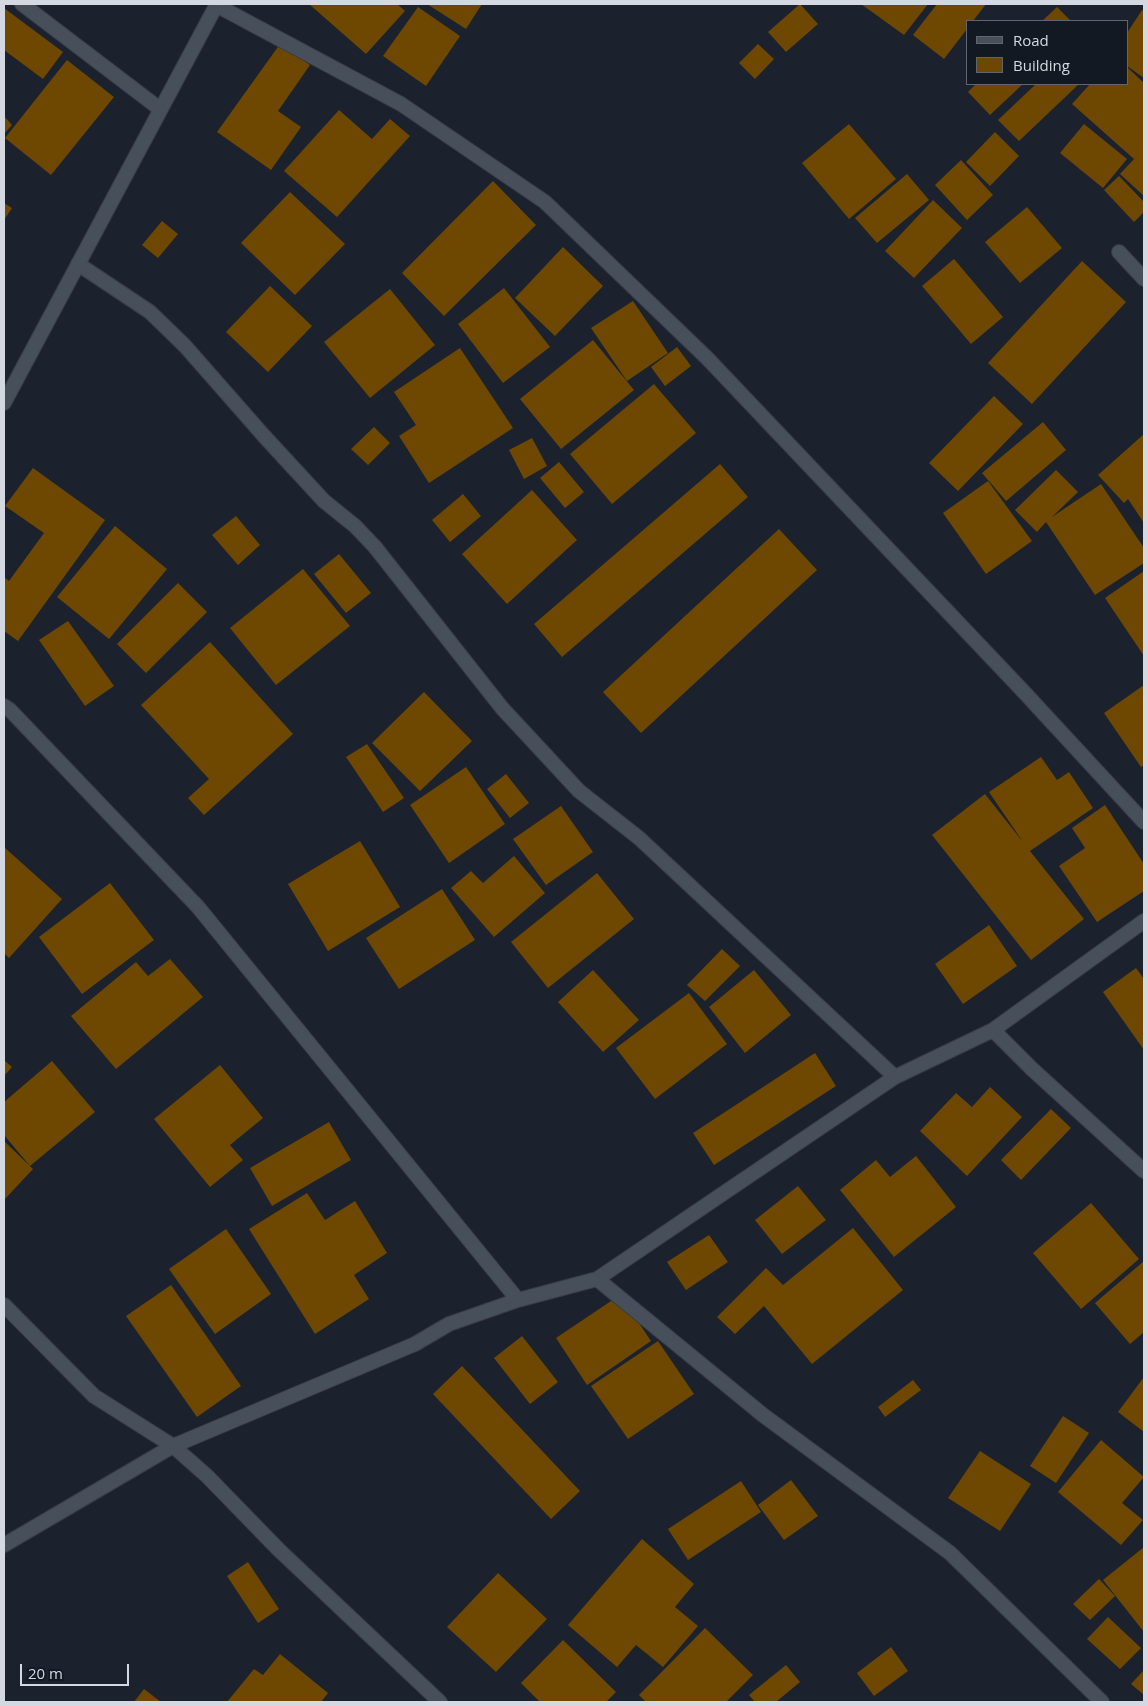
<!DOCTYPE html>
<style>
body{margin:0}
#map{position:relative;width:1148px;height:1706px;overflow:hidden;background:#1b222d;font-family:"Open Sans",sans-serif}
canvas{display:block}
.frame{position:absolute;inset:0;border:5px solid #d4d8e0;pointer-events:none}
.legend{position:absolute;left:966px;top:20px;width:162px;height:65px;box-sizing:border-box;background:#121923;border:1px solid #60656f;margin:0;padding:6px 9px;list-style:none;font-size:15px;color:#d4d8e0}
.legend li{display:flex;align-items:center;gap:10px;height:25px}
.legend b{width:25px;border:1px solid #60656f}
.scale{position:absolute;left:20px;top:1664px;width:109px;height:22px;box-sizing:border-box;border:2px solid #d4d8e0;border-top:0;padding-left:6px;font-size:15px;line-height:18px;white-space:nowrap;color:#d4d8e0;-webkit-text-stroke:4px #121923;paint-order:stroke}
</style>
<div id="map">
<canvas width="1148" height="1706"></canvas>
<div class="frame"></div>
<ul class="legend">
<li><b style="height:6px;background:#474f5b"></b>Road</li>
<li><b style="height:14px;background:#6e4800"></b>Building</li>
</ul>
<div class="scale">20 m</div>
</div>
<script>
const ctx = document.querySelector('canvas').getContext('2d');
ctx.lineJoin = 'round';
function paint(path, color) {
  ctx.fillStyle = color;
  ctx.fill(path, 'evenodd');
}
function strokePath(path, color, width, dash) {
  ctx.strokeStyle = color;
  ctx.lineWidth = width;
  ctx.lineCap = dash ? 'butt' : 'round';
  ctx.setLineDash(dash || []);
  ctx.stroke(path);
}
const building = new Path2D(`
 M 309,4 L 397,4 L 405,11 L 366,54 Z
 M 427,4 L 482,4 L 466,29 Z
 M 800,4 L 818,24 L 786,52 L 768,32 Z
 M 861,4 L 928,4 L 904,35 Z
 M 937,4 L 986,4 L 973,21 L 967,21 L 967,29 L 944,59 L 913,35 Z
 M 418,7 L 460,36 L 426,86 L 383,56 Z
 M 1057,7 L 1071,21 L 1042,21 Z
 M 4,8 L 63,52 L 43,79 L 4,50 Z
 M 1142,10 L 1144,11 L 1144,78 L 1127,66 L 1127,33 Z
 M 280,44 L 310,65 L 278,111 L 301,127 L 271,170 L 217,132 Z
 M 758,44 L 774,59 L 755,79 L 739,63 Z
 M 67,60 L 114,97 L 51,175 L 5,138 Z
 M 1127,67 L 1144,83 L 1144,196 L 1120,174 L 1134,159 L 1072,104 L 1090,84 L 1127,84 Z
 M 976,84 L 1023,84 L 990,115 L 968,92 Z
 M 1036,84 L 1079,84 L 1019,141 L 998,120 Z
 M 339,110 L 372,139 L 390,119 L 410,136 L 337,217 L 284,171 Z
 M 4,116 L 12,125 L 4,134 Z
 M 849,124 L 896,179 L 849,219 L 802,163 Z
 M 1084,124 L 1127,159 L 1103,188 L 1060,153 Z
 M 995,132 L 1019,156 L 990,186 L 966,162 Z
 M 961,160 L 993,195 L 967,220 L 935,185 Z
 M 907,174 L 929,200 L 877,243 L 855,218 Z
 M 1119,176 L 1144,202 L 1144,212 L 1134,222 L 1104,190 Z
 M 493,181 L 536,225 L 444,316 L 402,273 Z
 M 290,192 L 345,244 L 295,295 L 241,243 Z
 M 933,200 L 962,228 L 914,278 L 885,251 Z
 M 4,203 L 12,208 L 4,220 Z
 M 1027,207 L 1062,248 L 1020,283 L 985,242 Z
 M 162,221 L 178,234 L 158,258 L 142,245 Z
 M 563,247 L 603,286 L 555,336 L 515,298 Z
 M 954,259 L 1003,317 L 971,344 L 922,286 Z
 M 1082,261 L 1126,302 L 1032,404 L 988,363 Z
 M 270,286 L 312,326 L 268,372 L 226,332 Z
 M 504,288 L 550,347 L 503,383 L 458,324 Z
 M 390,289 L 435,345 L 370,398 L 324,342 Z
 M 633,301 L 668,353 L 627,381 L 591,328 Z
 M 593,340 L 634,390 L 561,449 L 520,399 Z
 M 677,347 L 691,366 L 665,386 L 651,367 Z
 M 460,348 L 513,428 L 429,483 L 399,436 L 416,425 L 394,392 Z
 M 654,384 L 696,433 L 612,504 L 570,454 Z
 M 994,396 L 1023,424 L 958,491 L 929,463 Z
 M 1043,422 L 1066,450 L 1006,501 L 982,473 Z
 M 374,427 L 390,443 L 368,465 L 351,449 Z
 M 1144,434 L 1144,523 L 1128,499 L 1124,503 L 1098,475 Z
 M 532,438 L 547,466 L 524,479 L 509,450 Z
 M 559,462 L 584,492 L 565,508 L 540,478 Z
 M 720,464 L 748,497 L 562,657 L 534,624 Z
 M 33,468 L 105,520 L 18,641 L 4,631 L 4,577 L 9,581 L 44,533 L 5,506 Z
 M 1056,470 L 1078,492 L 1052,517 L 1101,484 L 1144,548 L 1144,563 L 1095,595 L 1046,522 L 1037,532 L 1015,510 Z
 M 988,481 L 1032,541 L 986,574 L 943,513 Z
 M 532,490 L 577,540 L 507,604 L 462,554 Z
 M 463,494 L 481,516 L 450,542 L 432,520 Z
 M 236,516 L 260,545 L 238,565 L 212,535 Z
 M 115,526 L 167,569 L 109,639 L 57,597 Z
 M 779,529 L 817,570 L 641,733 L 603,692 Z
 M 339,554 L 371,593 L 346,613 L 314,574 Z
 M 303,569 L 350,626 L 276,685 L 230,628 Z
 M 1144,571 L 1144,656 L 1105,598 Z
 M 178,583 L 207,612 L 146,673 L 117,644 Z
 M 68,621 L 114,686 L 85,706 L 39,640 Z
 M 210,642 L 293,734 L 204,815 L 188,798 L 209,779 L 141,705 Z
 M 1144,685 L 1144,765 L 1141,767 L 1104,713 Z
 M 424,692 L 472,741 L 420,791 L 372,743 Z
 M 367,744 L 404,798 L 383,812 L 346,757 Z
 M 1041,757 L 1057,780 L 1069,772 L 1093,808 L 1030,851 L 1084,919 L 1031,960 L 932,835 L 985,794 L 1023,842 L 989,792 Z
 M 466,767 L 505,824 L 449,863 L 410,805 Z
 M 506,774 L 529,803 L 510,818 L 487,789 Z
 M 1105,805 L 1144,864 L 1144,891 L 1097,922 L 1059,866 L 1085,848 L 1072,828 Z
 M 561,806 L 593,852 L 546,885 L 513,839 Z
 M 360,841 L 400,907 L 328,951 L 288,884 Z
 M 4,847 L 62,899 L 9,958 L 4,953 Z
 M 514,856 L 545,893 L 494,937 L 451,888 L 471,871 L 483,883 Z
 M 597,873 L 634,919 L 548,988 L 511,942 Z
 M 110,883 L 154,940 L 82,994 L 39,937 Z
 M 442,889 L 475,940 L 399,989 L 366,938 Z
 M 989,925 L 1017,966 L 963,1004 L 935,964 Z
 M 722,949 L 740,966 L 705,1001 L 687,985 Z
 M 170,959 L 203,997 L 116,1069 L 71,1016 L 136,962 L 148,976 Z
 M 1136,968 L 1144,979 L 1144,1050 L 1103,992 Z
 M 593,970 L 639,1020 L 603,1052 L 558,1002 Z
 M 754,970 L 791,1015 L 745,1053 L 709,1007 Z
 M 689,993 L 727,1044 L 655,1099 L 616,1048 Z
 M 815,1053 L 836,1086 L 714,1165 L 693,1133 Z
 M 4,1060 L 12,1067 L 4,1076 Z
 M 52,1061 L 95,1112 L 30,1166 L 4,1135 L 4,1102 Z
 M 220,1065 L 263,1118 L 230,1145 L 243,1160 L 210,1187 L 154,1119 Z
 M 990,1087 L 1022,1117 L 967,1176 L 920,1131 L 956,1093 L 972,1107 Z
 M 1051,1109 L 1071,1128 L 1021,1180 L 1001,1160 Z
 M 329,1122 L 351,1160 L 272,1206 L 250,1168 Z
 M 4,1141 L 33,1169 L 4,1200 Z
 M 916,1156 L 956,1207 L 894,1257 L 840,1190 L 876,1160 L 890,1177 Z
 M 798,1186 L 826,1220 L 782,1254 L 755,1220 Z
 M 307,1193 L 325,1220 L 355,1201 L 387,1253 L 354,1275 L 369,1299 L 315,1334 L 249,1229 Z
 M 1091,1203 L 1139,1259 L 1081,1309 L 1033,1253 Z
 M 853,1228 L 903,1290 L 812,1364 L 764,1306 L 735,1334 L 717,1317 L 766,1268 L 783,1285 Z
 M 226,1229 L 271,1294 L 215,1334 L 169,1269 Z
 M 709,1235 L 728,1262 L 686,1290 L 667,1262 Z
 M 1144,1261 L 1144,1332 L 1130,1344 L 1095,1303 Z
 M 171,1285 L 241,1386 L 197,1417 L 126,1316 Z
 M 620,1295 L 651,1341 L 587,1385 L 556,1338 Z
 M 522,1336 L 558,1382 L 530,1404 L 494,1358 Z
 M 658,1341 L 694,1394 L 628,1439 L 591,1386 Z
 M 462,1366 L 580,1491 L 551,1519 L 433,1394 Z
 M 1144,1377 L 1144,1432 L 1118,1412 Z
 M 913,1380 L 921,1390 L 885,1417 L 878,1407 Z
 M 1063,1416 L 1089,1433 L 1056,1483 L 1030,1466 Z
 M 1101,1440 L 1144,1477 L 1122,1503 L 1143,1520 L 1121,1545 L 1058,1492 Z
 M 980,1451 L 1031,1484 L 1000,1531 L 948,1498 Z
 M 791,1480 L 818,1516 L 784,1540 L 758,1505 Z
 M 741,1481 L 761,1512 L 688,1560 L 668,1529 Z
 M 642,1539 L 694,1584 L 675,1607 L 698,1626 L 663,1667 L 636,1645 L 617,1667 L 568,1625 Z
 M 1144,1547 L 1144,1632 L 1103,1580 Z
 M 248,1562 L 279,1609 L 258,1623 L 227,1576 Z
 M 498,1573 L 547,1619 L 496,1672 L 447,1627 Z
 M 1099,1579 L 1115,1596 L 1090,1620 L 1073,1604 Z
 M 1108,1617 L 1141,1648 L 1120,1669 L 1087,1639 Z
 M 705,1628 L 753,1675 L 726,1702 L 646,1702 L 639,1695 Z
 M 563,1640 L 616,1692 L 606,1702 L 540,1702 L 521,1683 Z
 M 891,1647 L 908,1671 L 874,1696 L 857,1673 Z
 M 280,1654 L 328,1693 L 321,1702 L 227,1702 L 254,1669 L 263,1675 Z
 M 786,1665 L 800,1682 L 776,1702 L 755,1702 L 749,1695 Z
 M 1144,1670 L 1144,1695 L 1131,1684 Z
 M 144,1689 L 161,1702 L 134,1702 Z`);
const minor = new Path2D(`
 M 22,4 L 160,109
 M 216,5 L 401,104 L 545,202 L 707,358 L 1023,691 L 1144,822
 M 1119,252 L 1144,279
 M 78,264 L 150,312 L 185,346 L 264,436 L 324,501 L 355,526 L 375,547 L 502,708 L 579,791 L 639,838 L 895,1077 L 993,1030 L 1032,1069 L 1144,1171
 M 4,706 L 10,710 L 198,907 L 518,1300 L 597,1279 L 763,1415 L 950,1553 L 1102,1702
 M 993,1030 L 1144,921
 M 597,1279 L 895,1077
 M 4,1305 L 94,1396 L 173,1446 L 207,1476 L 279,1550 L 440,1702
 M 4,1545 L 173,1446 L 415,1344 L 449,1324 L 518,1300`);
const tertiary = new Path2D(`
 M 4,403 L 217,4`);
paint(building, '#6e4800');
strokePath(minor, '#373c46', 16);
strokePath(tertiary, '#373c46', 16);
strokePath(minor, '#474f5b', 14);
strokePath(tertiary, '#474f5b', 14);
</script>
